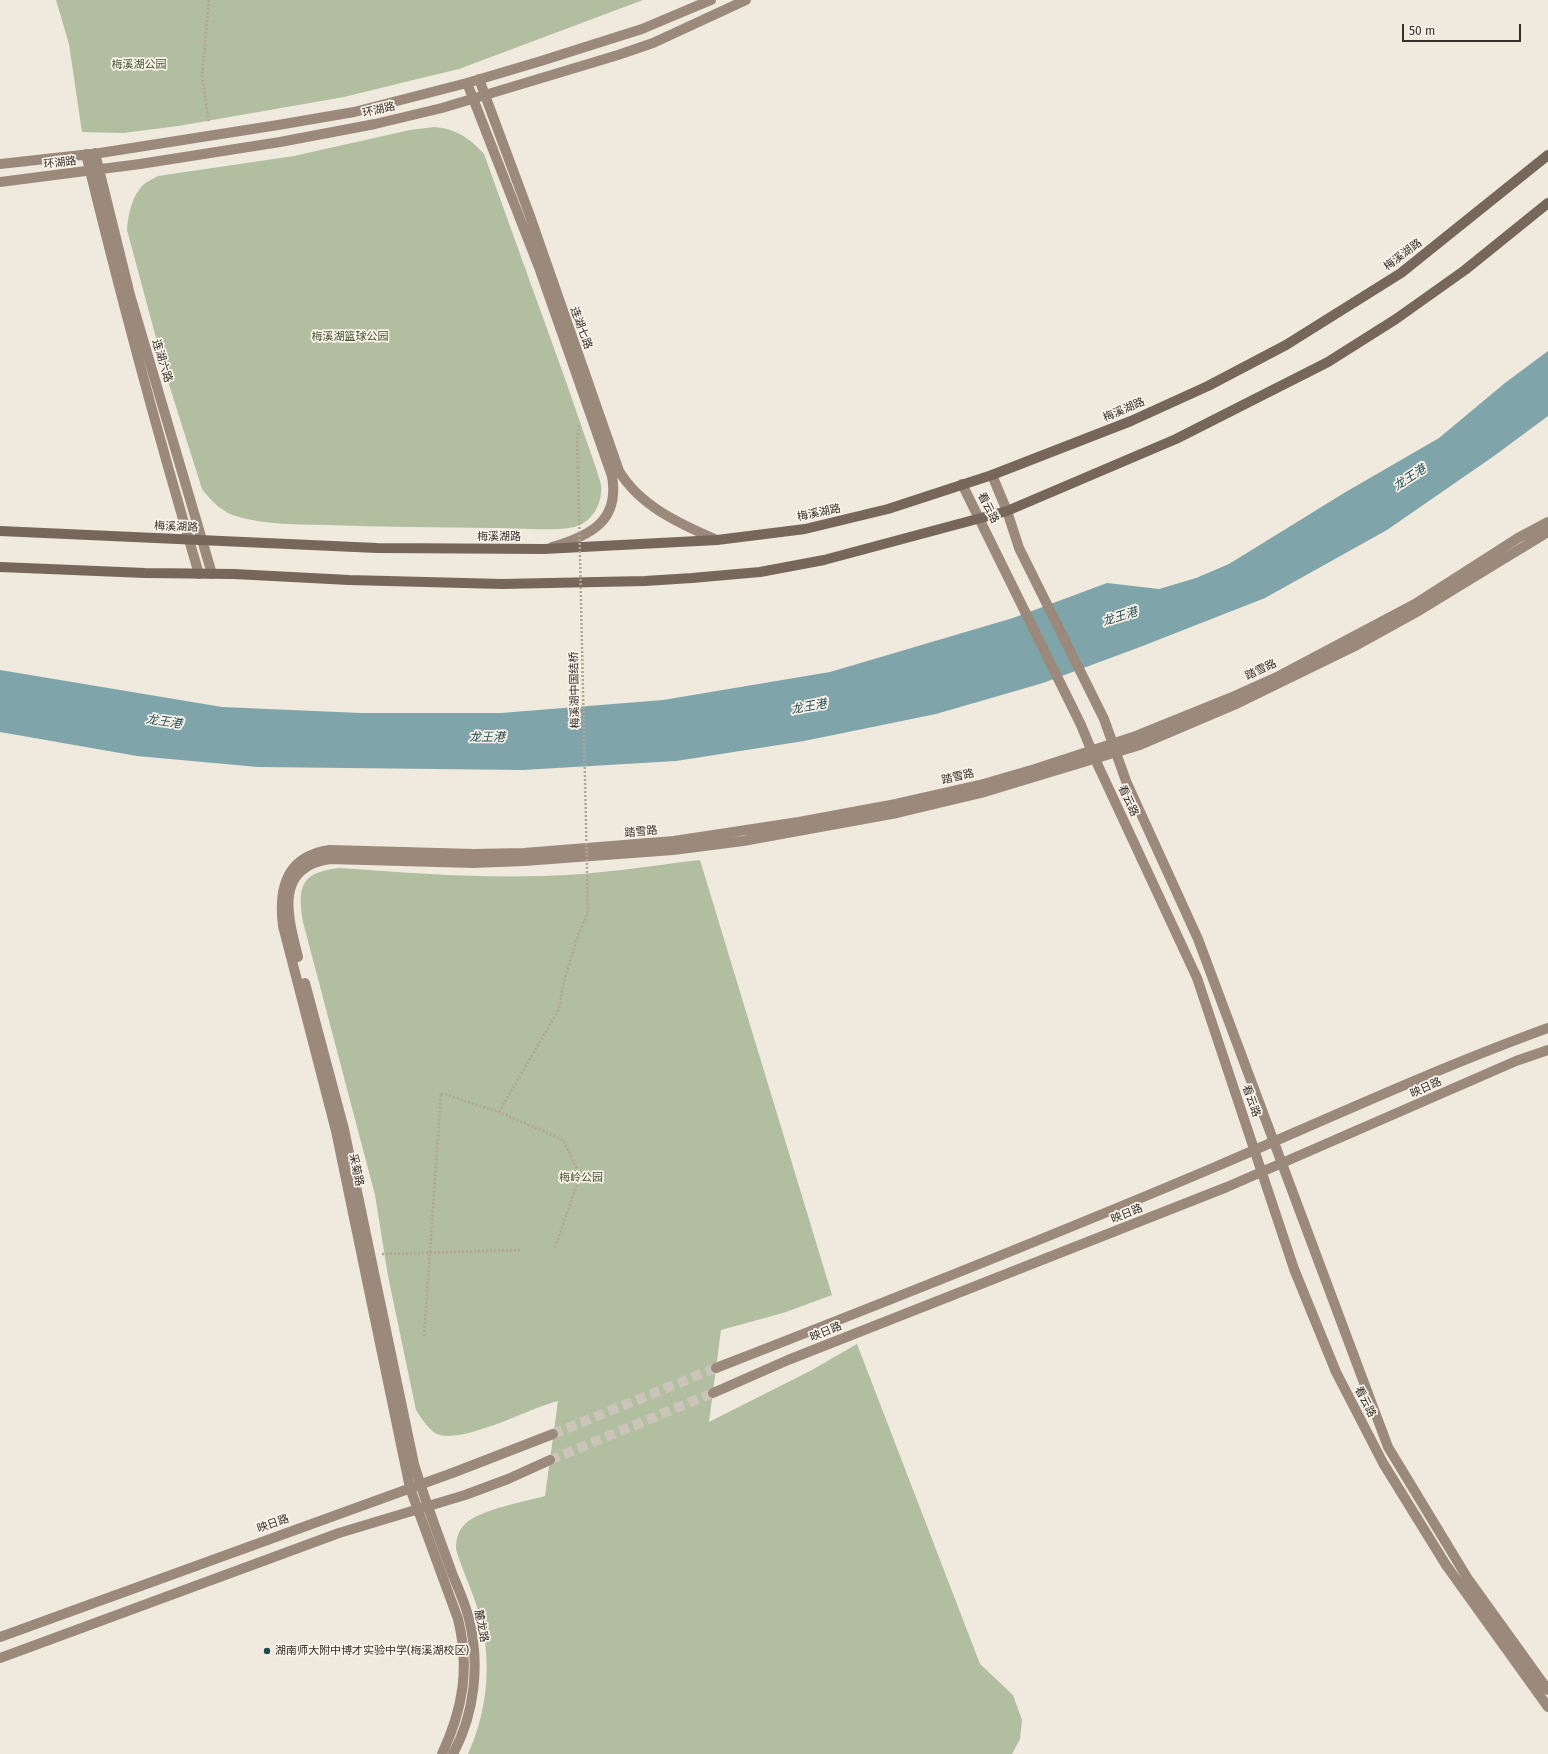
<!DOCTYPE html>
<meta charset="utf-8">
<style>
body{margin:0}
#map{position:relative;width:1548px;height:1754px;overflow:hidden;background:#f0e9dd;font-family:"Fira Sans",sans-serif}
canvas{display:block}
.scale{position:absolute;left:1402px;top:24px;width:119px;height:18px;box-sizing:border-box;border:2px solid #352e29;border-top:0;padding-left:5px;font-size:12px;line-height:14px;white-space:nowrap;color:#352e29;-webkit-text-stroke:3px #f8f2e9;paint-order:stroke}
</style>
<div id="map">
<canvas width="1548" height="1754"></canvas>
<div class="scale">50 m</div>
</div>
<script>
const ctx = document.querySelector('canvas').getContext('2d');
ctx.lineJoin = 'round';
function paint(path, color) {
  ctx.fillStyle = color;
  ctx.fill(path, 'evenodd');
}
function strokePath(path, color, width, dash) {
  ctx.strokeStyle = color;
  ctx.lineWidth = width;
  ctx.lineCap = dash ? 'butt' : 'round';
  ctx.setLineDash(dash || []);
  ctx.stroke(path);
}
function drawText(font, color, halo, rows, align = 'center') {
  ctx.font = font + ' "Fira Sans","Noto Sans SC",sans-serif';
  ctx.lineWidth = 3.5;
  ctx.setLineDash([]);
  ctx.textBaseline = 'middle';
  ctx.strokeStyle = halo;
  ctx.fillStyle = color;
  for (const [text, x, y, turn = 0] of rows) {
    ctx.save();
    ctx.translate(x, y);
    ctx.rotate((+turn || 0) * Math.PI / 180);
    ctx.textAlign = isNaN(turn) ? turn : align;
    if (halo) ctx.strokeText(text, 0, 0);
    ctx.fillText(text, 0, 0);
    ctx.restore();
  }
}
const green = new Path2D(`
 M 56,0 L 643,0 L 459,69 L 405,82 L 344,97 L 178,126 L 123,133 L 82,132 L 69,44 Z
 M 434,127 C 457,129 469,138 484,154 L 564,376 L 597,471 C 598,475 600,480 601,485 C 603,502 593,521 577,526 C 562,532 514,528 496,528 C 439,527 383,527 326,525 C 297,524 267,525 239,517 C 223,513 212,502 202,489 L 166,375 L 127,230 C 128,215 132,195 144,184 C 148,181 153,179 158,176 L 294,156 L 410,130 Z
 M 700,860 L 832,1295 L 783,1313 L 721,1330 L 709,1422 L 812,1370 L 857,1344 L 980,1664 L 1013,1695 L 1022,1720 L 1020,1739 L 1012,1754 L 468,1754 C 490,1706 493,1650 475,1601 C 469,1583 461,1567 456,1549 C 456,1540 458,1530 465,1524 C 481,1509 524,1502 545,1496 L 558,1401 C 532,1407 458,1447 435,1433 C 427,1427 421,1418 416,1410 L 388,1276 L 375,1195 L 303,922 C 297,886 301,872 340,868 C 407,873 475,878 543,876 C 595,875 648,866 700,860 Z`);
const water = new Path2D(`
 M 1548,351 L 1548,416 L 1494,456 L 1387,530 L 1265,598 L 1140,647 L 1043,683 L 936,714 L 804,741 L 676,761 L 523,770 L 258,767 L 137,756 L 0,732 L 0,670 L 222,707 L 361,713 L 501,713 L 663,700 L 830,672 L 1013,618 L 1107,583 L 1159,589 L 1196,578 L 1229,564 L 1344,493 L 1439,438 L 1505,383 Z`);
const secondaryTunnel = new Path2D(`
 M 553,1434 L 716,1368
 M 550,1460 L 713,1393`);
const path = new Path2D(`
 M 209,0 L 202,76 L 209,123
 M 578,467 L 577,443 L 579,424
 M 499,1112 L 559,1009 L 563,985 L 578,935 L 588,913
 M 382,1254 L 522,1250
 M 424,1336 L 441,1093 L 499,1112 L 563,1140 L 580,1175 L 555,1248`);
const secondary = new Path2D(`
 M 479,79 L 530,216 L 619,471 C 640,506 680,524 717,540
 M 467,83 L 540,270 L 612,476 C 620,521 590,536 552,547
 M 95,153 L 130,295 L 212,574
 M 86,154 C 120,295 158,435 199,574
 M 0,164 L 100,153 L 278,125 L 354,112 L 467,83 L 541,61 L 642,29 L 711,0
 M 0,182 L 140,164 L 280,142 L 375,124 L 442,108 L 618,55 L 653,43 L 746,0
 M 992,475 L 1007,511 L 1019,548 L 1104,719 L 1126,781 L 1198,939 L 1388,1447 L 1468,1579 L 1548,1690
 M 962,484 L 1081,725 L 1095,759 L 1197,978 L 1294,1269 L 1336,1372 L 1383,1463 L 1446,1565 L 1548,1707
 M 298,957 C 288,917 273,867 330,859 L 473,863 L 524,861 L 673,850 L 743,841 L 897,813 L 981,793 L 1140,745 L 1234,705 L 1353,647 L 1420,610 L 1548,532
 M 305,983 L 344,1129 L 414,1464 C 425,1501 439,1537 452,1573 C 458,1588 465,1603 469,1619 C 480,1664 475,1713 453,1754
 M 716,1368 C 883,1303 1050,1237 1215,1167 C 1325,1120 1435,1069 1548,1028
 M 713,1393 L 788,1360 L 1227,1187 L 1516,1061 L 1548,1050
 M 0,1637 L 455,1472 L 553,1434
 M 0,1658 L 339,1533 L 465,1495 L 508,1479 L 550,1460
 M 442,1754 C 463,1709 470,1668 458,1619 L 410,1488 L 336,1131 L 283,926 C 278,887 287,856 330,850 L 474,854 L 524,853 L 674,841 L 799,822 L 896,804 L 980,785 L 1035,769 L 1136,736 L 1230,698 L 1279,676 L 1415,604 L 1518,538 L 1548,522`);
const primary = new Path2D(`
 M 0,531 L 377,548 L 544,549 L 717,540 L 805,529 L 888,509 L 992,475 L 1131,421 L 1208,386 L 1286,345 L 1401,273 L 1548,155
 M 0,567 L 145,573 L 234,574 L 349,580 L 502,584 L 645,581 L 692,578 L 760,572 L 824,560 L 1007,511 L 1176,439 L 1328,362 L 1396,319 L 1465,270 L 1548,203`);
const pathBridge = new Path2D(`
 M 578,467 L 588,913`);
const markers = [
 [267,1651,4,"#224c53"]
];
const parkNames = [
 ["梅溪湖公园",139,65],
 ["梅溪湖篮球公园",350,337],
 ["梅岭公园",581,1178]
];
const streetNames = [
 ["环湖路",379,110,-13],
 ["环湖路",60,163,-7],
 ["梅溪湖路",1403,255,-37],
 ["连湖七路",581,328,70],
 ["连湖六路",162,361,73],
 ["梅溪湖路",1124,410,-23],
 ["看云路",988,508,63],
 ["梅溪湖路",819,513,-12],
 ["梅溪湖路",176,527,2],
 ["梅溪湖路",499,537],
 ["踏雪路",1261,670,-25],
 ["梅溪湖中国结桥",575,690,-91],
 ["踏雪路",958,777,-13],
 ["看云路",1128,801,65],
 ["踏雪路",641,832,-5],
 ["映日路",1426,1088,-24],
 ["看云路",1251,1101,70],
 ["采菊路",356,1170,78],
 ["映日路",1127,1214,-22],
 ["映日路",826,1332,-22],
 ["看云路",1365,1402,63],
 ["映日路",273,1524,-19],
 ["麓龙路",481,1626,79]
];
const poiNames = [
 ["湖南师大附中博才实验中学(梅溪湖校区)",275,1651]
];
const waterNames = [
 ["龙王港",1410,478,-33],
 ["龙王港",1120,617,-17],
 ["龙王港",809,707,-10],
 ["龙王港",164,722,8],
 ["龙王港",487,738]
];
paint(green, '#b1be9f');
paint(water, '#7fa5ab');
strokePath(secondaryTunnel, '#cbc4b9', 10, [10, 5]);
strokePath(path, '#b3a495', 2.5, [2, 2]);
strokePath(secondary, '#9b897c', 10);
strokePath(primary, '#76665c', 10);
strokePath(pathBridge, '#b3a495', 2.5, [2, 2]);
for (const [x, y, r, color] of markers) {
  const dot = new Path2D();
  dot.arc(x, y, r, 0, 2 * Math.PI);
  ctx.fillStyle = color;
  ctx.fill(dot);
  strokePath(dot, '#f8f2e9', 1.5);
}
drawText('11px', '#42512f', '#f8f2e9', parkNames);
drawText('11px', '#352e29', '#f8f2e9', streetNames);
drawText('11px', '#352e29', '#f8f2e9', poiNames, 'left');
drawText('italic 12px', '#224c53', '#f8f2e9', waterNames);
</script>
